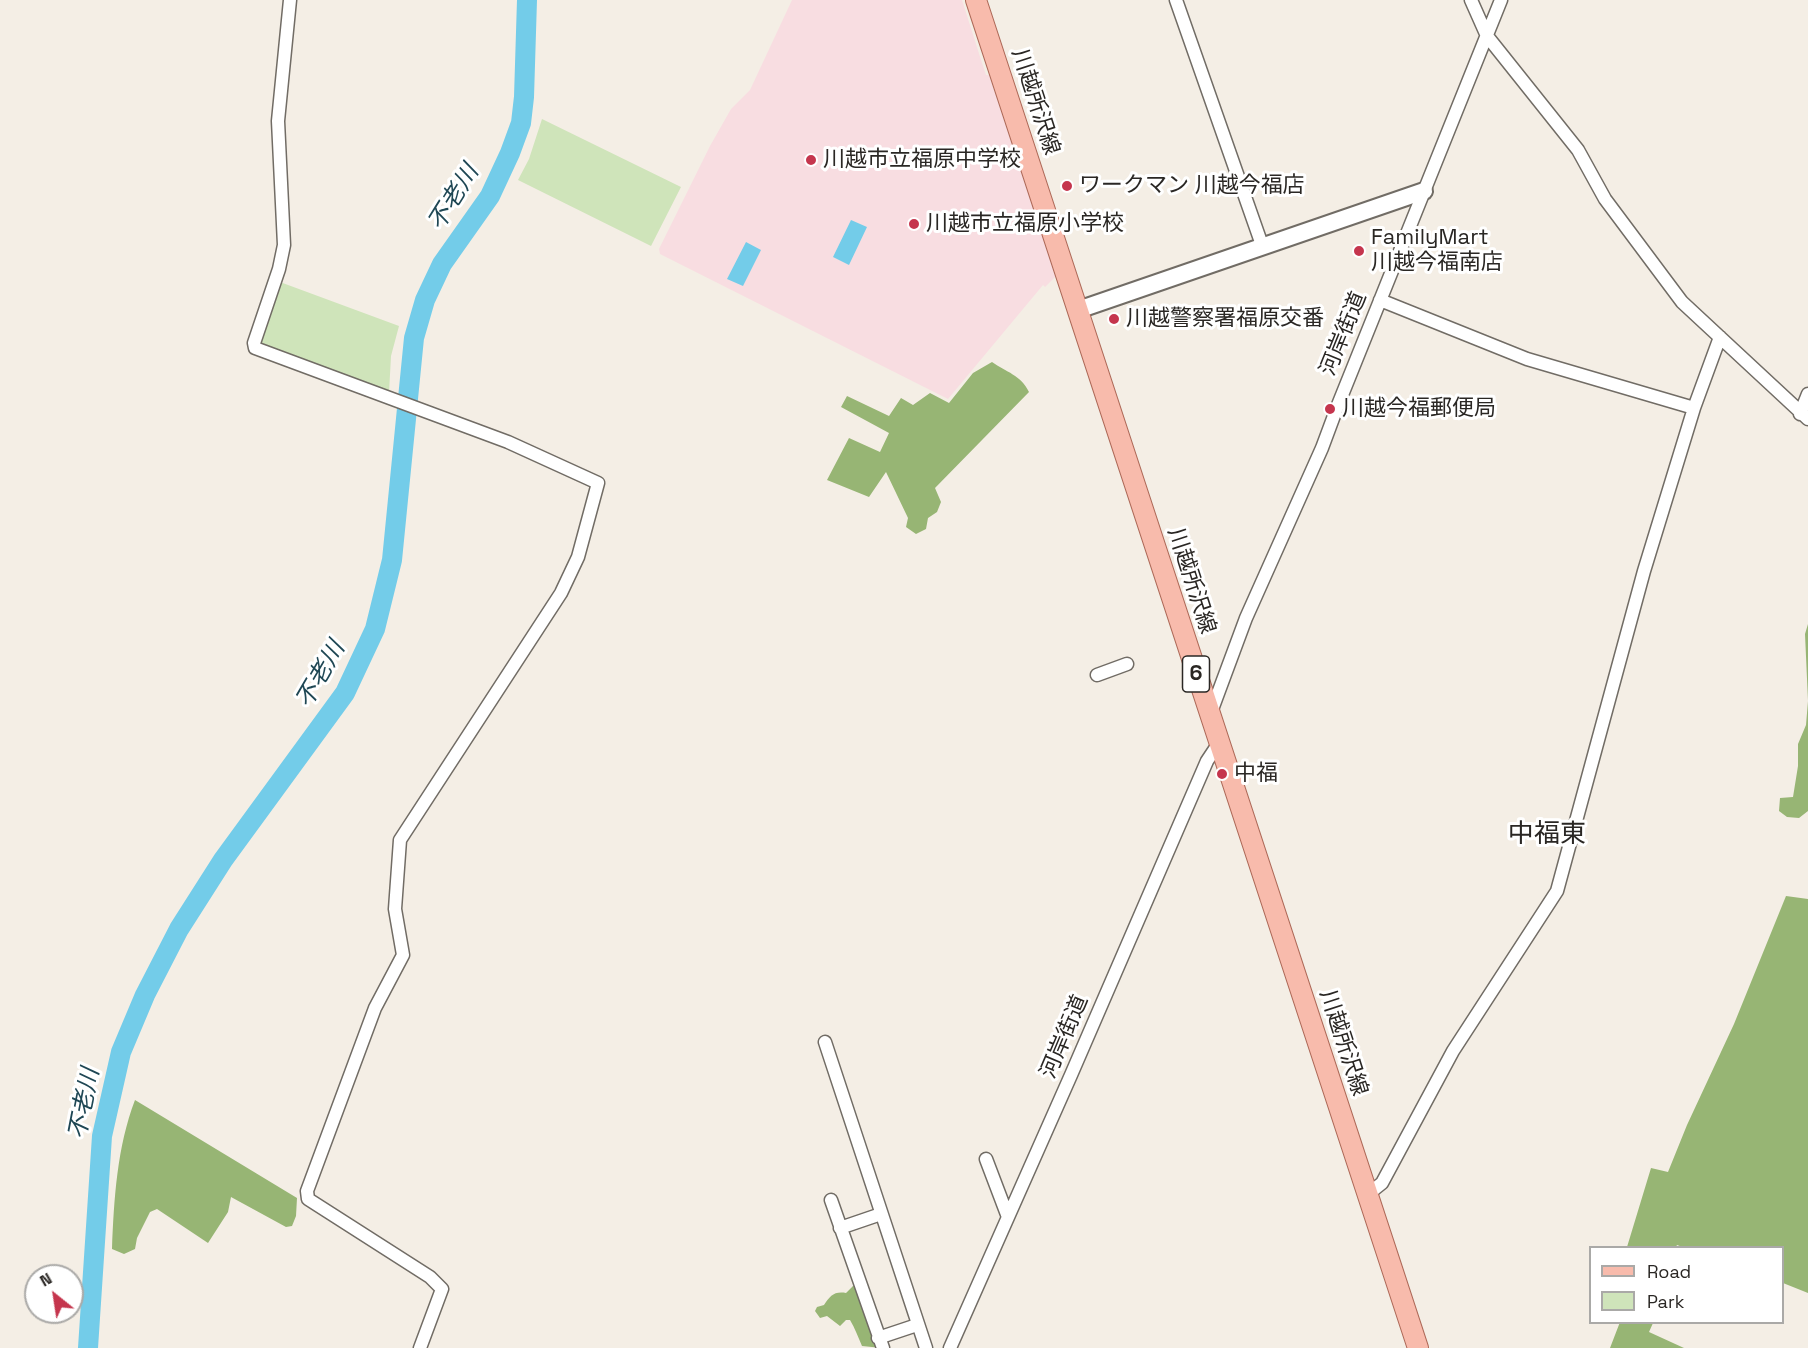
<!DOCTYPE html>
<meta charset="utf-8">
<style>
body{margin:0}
#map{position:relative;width:1808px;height:1348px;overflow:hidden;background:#f4eee5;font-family:"Space Grotesk",sans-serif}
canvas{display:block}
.legend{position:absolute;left:1589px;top:1246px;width:195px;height:78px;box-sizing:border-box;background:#fff;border:2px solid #aaa9a7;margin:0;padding:8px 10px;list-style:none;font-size:18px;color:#2a2724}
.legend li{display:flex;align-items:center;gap:12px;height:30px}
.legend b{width:30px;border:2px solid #aaa9a7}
.north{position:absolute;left:24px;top:1264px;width:60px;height:60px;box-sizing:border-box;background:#fff;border:2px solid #aaa9a7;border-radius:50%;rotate:330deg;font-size:16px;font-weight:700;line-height:24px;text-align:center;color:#2a2724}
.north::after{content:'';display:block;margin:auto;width:21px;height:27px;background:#c5354d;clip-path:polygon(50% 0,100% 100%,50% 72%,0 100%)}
</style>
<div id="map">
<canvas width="1808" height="1348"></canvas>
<ul class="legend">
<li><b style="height:8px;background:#f8bbac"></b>Road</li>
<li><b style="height:16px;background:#cfe4ba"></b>Park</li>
</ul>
<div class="north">N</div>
</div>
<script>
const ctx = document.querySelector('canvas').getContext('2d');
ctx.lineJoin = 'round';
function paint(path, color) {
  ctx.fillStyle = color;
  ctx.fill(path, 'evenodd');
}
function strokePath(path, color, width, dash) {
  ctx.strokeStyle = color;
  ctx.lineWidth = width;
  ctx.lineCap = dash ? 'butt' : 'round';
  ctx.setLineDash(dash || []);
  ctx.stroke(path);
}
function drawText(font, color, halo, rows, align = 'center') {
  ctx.font = font + ' "Space Grotesk","Noto Sans JP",sans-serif';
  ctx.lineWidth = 6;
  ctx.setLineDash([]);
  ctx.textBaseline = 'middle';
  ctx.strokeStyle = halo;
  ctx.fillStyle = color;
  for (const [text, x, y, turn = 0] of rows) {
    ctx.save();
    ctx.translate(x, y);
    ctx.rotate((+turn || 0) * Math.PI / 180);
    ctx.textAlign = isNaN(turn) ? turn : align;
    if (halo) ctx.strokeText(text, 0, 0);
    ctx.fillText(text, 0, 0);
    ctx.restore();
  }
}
const education = new Path2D(`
 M 792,0 L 962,0 L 982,63 L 986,75 L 989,75 L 1056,276 L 1045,287 L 1043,285 L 948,399 L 660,254 L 659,249 L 710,146 L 731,109 L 750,90 Z`);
const green = new Path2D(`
 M 542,119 L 681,187 L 651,246 L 518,180 L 529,159 Z
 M 280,282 L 399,326 L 391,356 L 389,393 L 262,346 L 260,343 Z`);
const forest = new Path2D(`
 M 992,362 C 1006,372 1021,375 1029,392 L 935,488 L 941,502 L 937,512 L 928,518 L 926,529 L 916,534 L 906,527 L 908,518 L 886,472 L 869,497 L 827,480 L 849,438 L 880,452 L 889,433 L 841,407 L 847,396 L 889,416 L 901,398 L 913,405 L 930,393 L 949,403 L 973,373 Z
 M 1808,624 L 1808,811 L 1799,818 L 1787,817 L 1779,811 L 1780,798 L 1793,797 L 1798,766 L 1798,744 L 1806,725 L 1808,701 L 1805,634 Z
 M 1786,896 L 1808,899 L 1808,1293 L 1783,1283 L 1782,1248 L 1685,1248 L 1677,1245 L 1676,1247 L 1627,1247 L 1651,1168 L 1668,1172 L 1687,1125 L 1734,1024 Z
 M 135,1100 L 297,1198 L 296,1216 L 292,1226 L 286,1227 L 231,1197 L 228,1212 L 208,1243 L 157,1209 L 150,1212 L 137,1238 L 135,1249 L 124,1254 L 112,1249 C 114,1199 117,1147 135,1100 Z
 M 853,1286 L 858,1286 L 882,1348 L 862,1346 C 858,1337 855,1328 850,1320 L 846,1320 L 840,1326 L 827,1316 L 820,1318 L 815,1311 L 817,1307 L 824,1305 C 830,1296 834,1291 846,1293 Z
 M 1620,1322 L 1653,1323 L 1649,1332 L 1684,1348 L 1610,1348 Z`);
const water = new Path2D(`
 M 851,220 L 867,227 L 849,265 L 833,257 Z
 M 746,242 L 761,250 L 743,286 L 727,279 Z`);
const river = new Path2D(`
 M 88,1348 L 102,1136 L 121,1052 L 145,995 L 179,929 L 223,860 L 345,693 L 375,629 L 392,560 L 414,338 L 425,300 L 442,264 L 490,196 L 510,153 L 521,123 L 524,97 L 527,0`);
const minor = new Path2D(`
 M 290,0 L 278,121 L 284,245 L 279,269 L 254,343 L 255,348 L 508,442 L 598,483 L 578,557 L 561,593 L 400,840 L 395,909 L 403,955 L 375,1008 L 307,1191 L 308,1199 L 430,1277 L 442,1289 L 420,1348
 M 1176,0 L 1262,245
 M 1471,0 L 1487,36 L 1578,150 L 1605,199 L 1682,302 L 1808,419
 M 1380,300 L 1527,359 L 1694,408
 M 1800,414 L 1808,394
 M 1097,675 L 1127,664
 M 1210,715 L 1246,618 L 1322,448 L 1338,405 L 1501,0
 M 825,1042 L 926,1348
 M 986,1159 L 1008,1217
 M 1367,1195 L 1382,1183 L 1453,1051 L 1557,891 L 1644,571 L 1694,408 L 1720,337
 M 831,1200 L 883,1348
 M 840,1228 L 881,1214
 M 878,1338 L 917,1325
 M 950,1348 L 1071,1075 L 1207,761 L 1219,743`);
const tertiary = new Path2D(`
 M 1078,310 L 1424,191`);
const primary = new Path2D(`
 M 976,0 L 1418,1348`);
const markers = [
 [811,160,6,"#c5354d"],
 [1067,186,6,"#c5354d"],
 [914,224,6,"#c5354d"],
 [1359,251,6,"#c5354d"],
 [1114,319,6,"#c5354d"],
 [1330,409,6,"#c5354d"],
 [1222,774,6,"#c5354d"]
];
const shields = [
 [1196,674,27]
];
const shieldNames = [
 ["6",1196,674]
];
const streetNames = [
 ["川越所沢線",1035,102,72],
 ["河岸街道",1344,334,-68],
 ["川越所沢線",1191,581,72],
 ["河岸街道",1065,1037,-67],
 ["川越所沢線",1343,1043,72]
];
const poiNames = [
 ["川越市立福原中学校",823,160],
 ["ワークマン 川越今福店",1079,186],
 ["川越市立福原小学校",926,224],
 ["FamilyMart",1371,238],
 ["川越今福南店",1371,263],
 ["川越警察署福原交番",1126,319],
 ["川越今福郵便局",1342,409],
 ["中福",1234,774]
];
const waterNames = [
 ["不老川",454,198,-58],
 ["不老川",321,675,-60],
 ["不老川",85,1104,-79]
];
const quarterNames = [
 ["中福東",1547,835]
];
paint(education, '#f8dde1');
paint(green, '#cfe4ba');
paint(forest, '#97b574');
paint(water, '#73cce9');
strokePath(river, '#73cce9', 20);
strokePath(minor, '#716c65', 15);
strokePath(tertiary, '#716c65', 20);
strokePath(primary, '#ad6958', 22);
strokePath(minor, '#fff', 12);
strokePath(tertiary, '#fff', 16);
strokePath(primary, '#f8bbac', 20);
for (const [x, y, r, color] of markers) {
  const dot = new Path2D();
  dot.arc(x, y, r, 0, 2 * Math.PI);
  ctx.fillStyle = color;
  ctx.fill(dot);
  strokePath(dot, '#fff', 2);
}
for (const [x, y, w] of shields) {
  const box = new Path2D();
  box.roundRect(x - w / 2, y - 18, w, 36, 4.5);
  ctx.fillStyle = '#fff';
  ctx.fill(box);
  strokePath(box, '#2a2724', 1.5);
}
drawText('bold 21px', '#2a2724', null, shieldNames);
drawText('22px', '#2a2724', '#fff', streetNames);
drawText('22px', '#2a2724', '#fff', poiNames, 'left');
drawText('italic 24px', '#1f4754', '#fff', waterNames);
drawText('26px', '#2a2724', '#fff', quarterNames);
</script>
